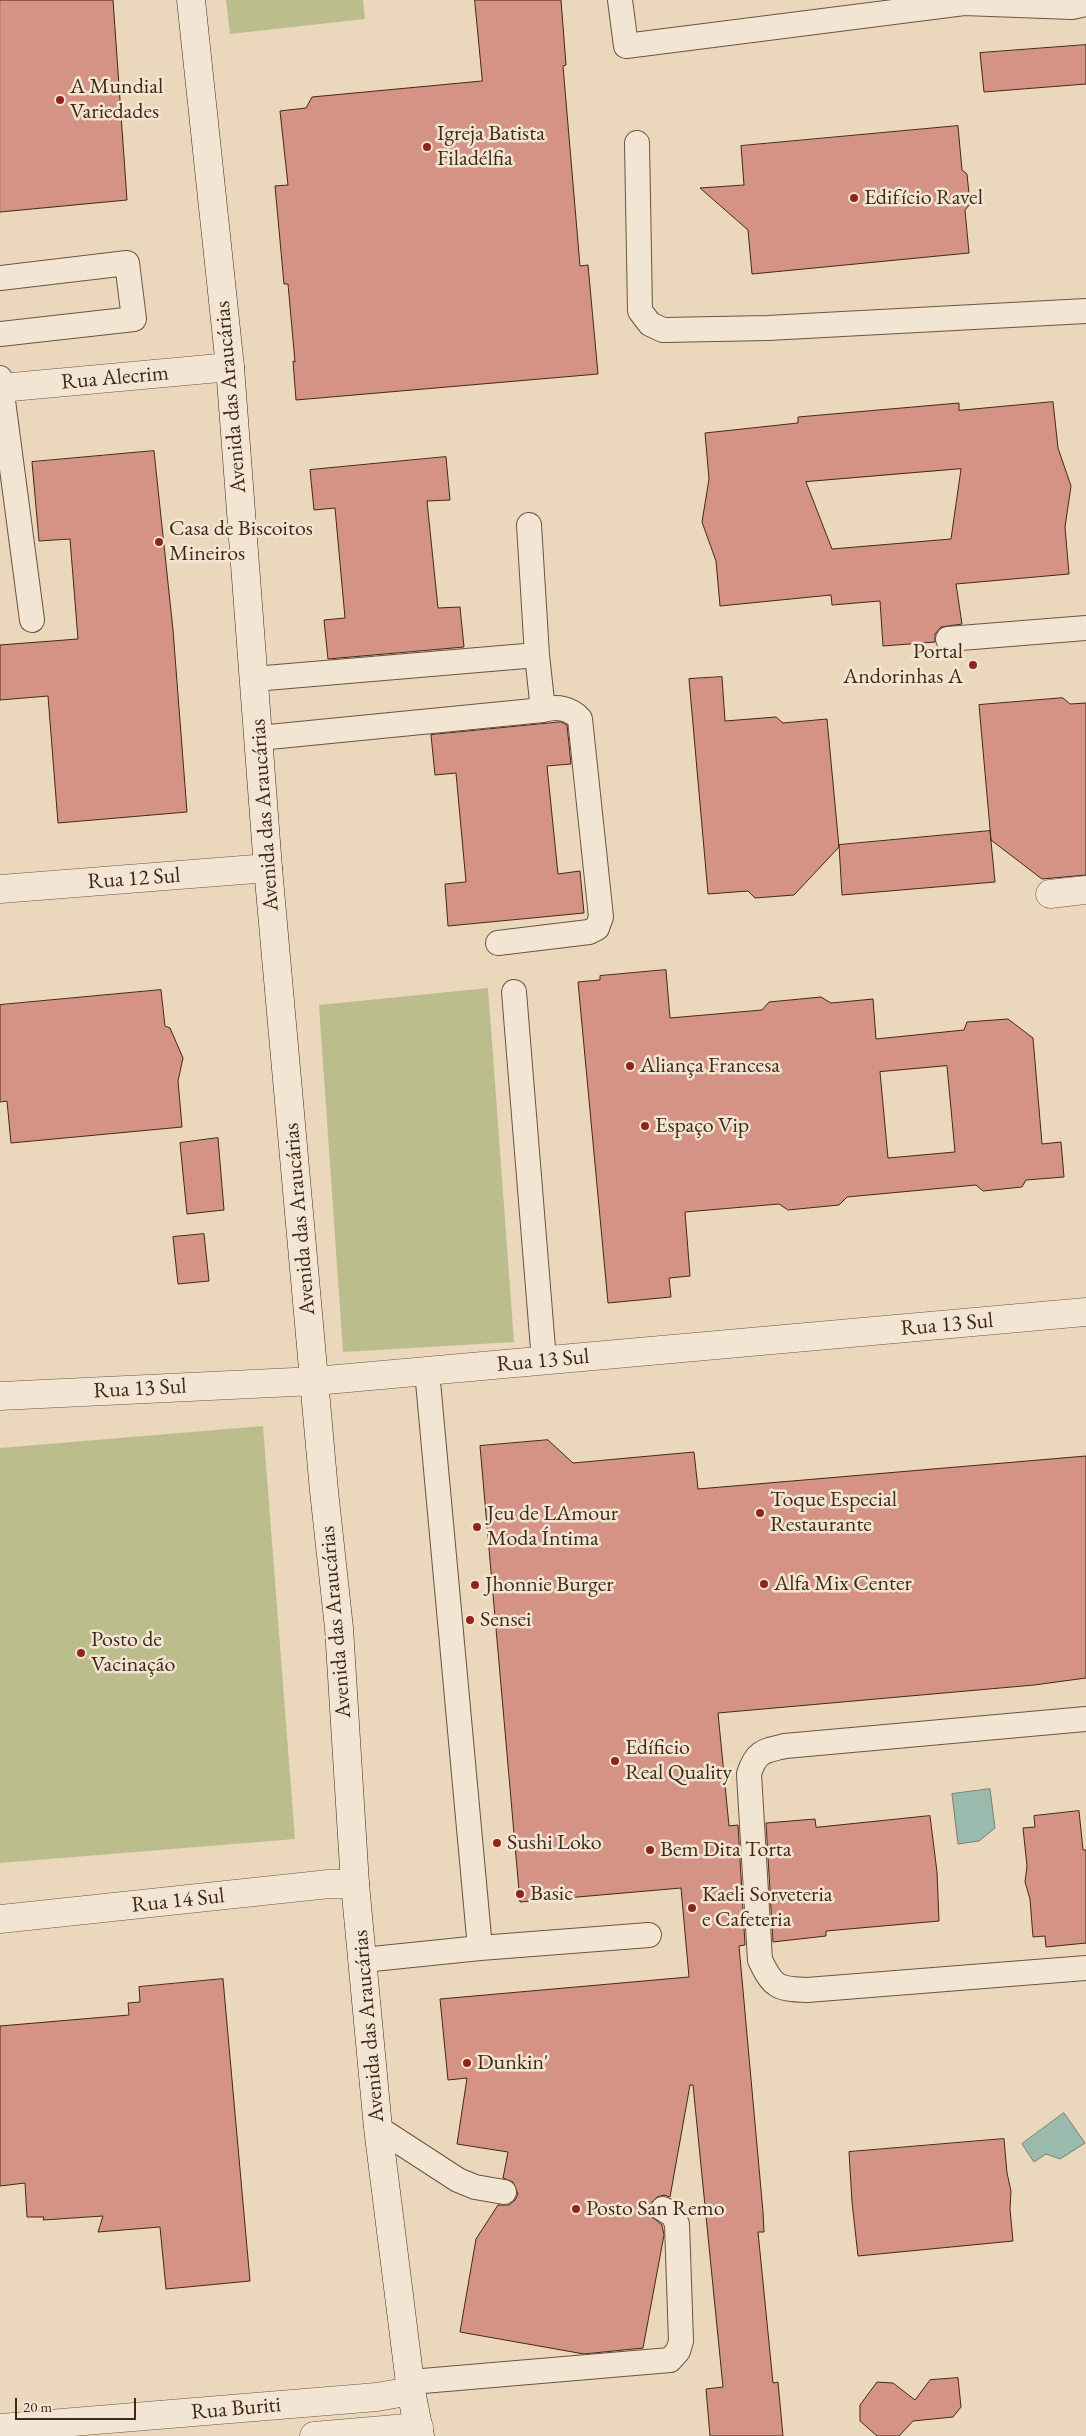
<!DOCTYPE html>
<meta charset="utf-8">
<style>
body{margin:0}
#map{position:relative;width:1086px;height:2436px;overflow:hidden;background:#ebd7bc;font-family:"EB Garamond",serif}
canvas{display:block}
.scale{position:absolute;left:15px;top:2398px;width:121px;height:22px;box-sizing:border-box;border:2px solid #422916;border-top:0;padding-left:6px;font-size:15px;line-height:18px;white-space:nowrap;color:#422916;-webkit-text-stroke:4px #f2e5d3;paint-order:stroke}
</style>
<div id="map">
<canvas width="1086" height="2436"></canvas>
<div class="scale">20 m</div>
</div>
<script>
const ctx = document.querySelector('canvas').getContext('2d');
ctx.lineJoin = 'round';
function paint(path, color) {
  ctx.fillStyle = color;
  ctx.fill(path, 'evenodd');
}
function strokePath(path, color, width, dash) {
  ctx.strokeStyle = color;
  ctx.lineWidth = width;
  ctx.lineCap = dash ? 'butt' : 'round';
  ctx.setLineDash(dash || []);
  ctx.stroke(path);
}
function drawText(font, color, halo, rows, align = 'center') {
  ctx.font = font + ' "EB Garamond",serif';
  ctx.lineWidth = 5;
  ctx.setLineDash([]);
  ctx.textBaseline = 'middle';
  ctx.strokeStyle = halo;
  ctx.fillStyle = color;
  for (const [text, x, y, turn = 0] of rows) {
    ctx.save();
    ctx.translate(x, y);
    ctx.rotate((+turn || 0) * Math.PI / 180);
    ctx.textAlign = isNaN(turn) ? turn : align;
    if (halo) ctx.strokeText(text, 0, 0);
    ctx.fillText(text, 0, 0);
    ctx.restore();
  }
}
const green = new Path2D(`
 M 226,0 L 363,0 L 365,19 L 230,34 Z
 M 488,988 L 514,1342 L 343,1352 L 319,1005 Z
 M 263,1426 L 295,1839 L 0,1863 L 0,1448 Z`);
const water = new Path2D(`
 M 990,1789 L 995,1828 L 979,1841 L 958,1844 L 952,1794 Z
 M 1064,2113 L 1085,2143 L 1060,2159 L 1046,2154 L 1034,2162 L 1022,2144 Z`);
const building = new Path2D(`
 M 0,0 L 113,0 L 127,200 L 0,212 Z
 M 475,0 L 561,0 L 566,65 L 563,66 L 580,266 L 588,265 L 598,374 L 296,400 L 293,361 L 295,362 L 288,284 L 284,284 L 275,186 L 288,185 L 280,111 L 306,108 L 312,97 L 482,81 Z
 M 1086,45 L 1086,84 L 984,92 L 980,53 Z
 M 958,126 L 962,170 L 967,174 L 970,204 L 965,210 L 969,253 L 752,274 L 748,230 L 700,188 L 744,185 L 741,146 Z
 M 1053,402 L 1058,448 L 1071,486 L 1065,527 L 1069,574 L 956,584 L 962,624 L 941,627 L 935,634 L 935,642 L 883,646 L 880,601 L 832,605 L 831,595 L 720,606 L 716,561 L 702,522 L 709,479 L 705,433 L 798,423 L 798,417 L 959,403 L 959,410 ZM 961,469 L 951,539 L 832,549 L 806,482 Z
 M 154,451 L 173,630 L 187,812 L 58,823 L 48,696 L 0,700 L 0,645 L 78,639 L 70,539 L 39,541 L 32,462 Z
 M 446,457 L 450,500 L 427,501 L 438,608 L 460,607 L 464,647 L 328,659 L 324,620 L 345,618 L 335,508 L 314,510 L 310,470 Z
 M 722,677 L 725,721 L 776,717 L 783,723 L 827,719 L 839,847 L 794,895 L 755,898 L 748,891 L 708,894 L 689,679 Z
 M 1063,698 L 1070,704 L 1086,703 L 1086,875 L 1042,879 L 991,840 L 979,705 Z
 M 561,722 L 567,725 L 571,764 L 547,766 L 558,874 L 580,871 L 584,913 L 448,926 L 445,884 L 466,882 L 456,773 L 435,775 L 431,735 Z
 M 990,831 L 995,882 L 842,895 L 839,845 Z
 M 666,970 L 670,1018 L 762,1010 L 769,1002 L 821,997 L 831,1003 L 873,999 L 876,1039 L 964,1030 L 967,1022 L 1008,1019 L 1033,1038 L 1042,1144 L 1061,1142 L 1064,1177 L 1026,1180 L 1022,1187 L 983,1191 L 976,1185 L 847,1197 L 839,1205 L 788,1210 L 779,1204 L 685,1212 L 690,1276 L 669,1278 L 671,1297 L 608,1303 L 578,982 L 600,980 L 600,976 ZM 947,1066 L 955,1152 L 888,1158 L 880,1072 Z
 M 161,990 L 165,1026 L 170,1028 L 183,1058 L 178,1081 L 182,1127 L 11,1143 L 7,1101 L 0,1102 L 0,1005 Z
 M 218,1138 L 224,1210 L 187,1214 L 180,1143 Z
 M 204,1234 L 209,1281 L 178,1284 L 173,1237 Z
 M 548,1440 L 573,1463 L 694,1452 L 698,1489 L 1086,1456 L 1086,1678 L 1034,1685 L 718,1713 L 729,1826 L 738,1825 L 745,1945 L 739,1946 L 763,2212 L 764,2232 L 758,2232 L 773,2383 L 778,2382 L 783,2436 L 710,2436 L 706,2389 L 723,2387 L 693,2085 L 690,2085 L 670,2197 L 664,2195 L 657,2197 L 652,2202 L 649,2208 L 651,2216 L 662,2225 L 664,2235 L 643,2348 L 584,2354 L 460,2332 L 476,2239 L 498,2205 L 509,2205 L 515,2200 L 518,2194 L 513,2182 L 503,2178 L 508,2152 L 457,2144 L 467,2078 L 448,2080 L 440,1999 L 689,1977 L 681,1888 L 520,1902 L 480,1446 Z
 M 1079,1811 L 1083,1850 L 1086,1850 L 1086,1943 L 1046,1947 L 1045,1936 L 1033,1937 L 1030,1899 L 1025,1882 L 1027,1866 L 1023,1828 L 1035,1827 L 1034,1816 Z
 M 930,1816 L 937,1872 L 939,1921 L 826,1931 L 826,1936 L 773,1942 L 766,1823 L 815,1819 L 816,1827 Z
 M 223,1979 L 250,2281 L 166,2289 L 160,2227 L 98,2232 L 103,2216 L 43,2220 L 44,2217 L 27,2217 L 25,2183 L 0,2186 L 0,2026 L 129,2015 L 128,2003 L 140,2002 L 139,1987 Z
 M 1004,2139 L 1007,2173 L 1011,2191 L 1010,2209 L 1013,2241 L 858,2256 L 852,2202 L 849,2152 Z
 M 958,2378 L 961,2407 L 953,2417 L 913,2421 L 899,2436 L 877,2436 L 860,2421 L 860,2405 L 877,2382 L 893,2383 L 915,2400 L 930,2380 Z`);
const service = new Path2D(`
 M 620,0 L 626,46 L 964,3 L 1072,7 L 1086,4
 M 637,143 L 640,311 L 650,324 L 663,330 L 768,328 L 1086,311
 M 0,278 L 127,263 L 134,319 L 0,334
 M 0,378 L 32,620
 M 948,639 L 1086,628
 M 254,679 L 537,655
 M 259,738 L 543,710 L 537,655 L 529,525
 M 498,943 L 589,932 L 597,928 L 601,917 L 580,719 C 571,708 557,706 543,710
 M 514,992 L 544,1361
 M 1086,1719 L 785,1746 C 764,1751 756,1751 749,1774 L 760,1960 C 773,1987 777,1989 807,1990 L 1086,1968
 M 480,1948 L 649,1935
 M 363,1960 L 480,1948 L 427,1371
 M 378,2128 L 458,2180 L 475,2187 L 504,2192
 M 411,2382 L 670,2360 L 678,2351 L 681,2341 L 677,2224 L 673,2215 L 663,2209`);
const minor = new Path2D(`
 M 0,388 L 230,367
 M 0,889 L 268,868
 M 1050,894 L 1086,890
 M 0,1396 L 315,1381
 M 0,1919 L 329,1884 L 355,1884`);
const tertiary = new Path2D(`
 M 315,1381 L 1086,1312
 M 0,2428 L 377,2397 L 411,2391
 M 314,2436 L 419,2427`);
const secondary = new Path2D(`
 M 191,0 L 230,367 L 268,868 L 324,1491 L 339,1628 L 355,1884 L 378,2128 L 411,2391 L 420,2436`);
const markers = [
 [60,100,5,"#8f2418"],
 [427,147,5,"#8f2418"],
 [854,198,5,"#8f2418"],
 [159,542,5,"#8f2418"],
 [973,665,5,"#8f2418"],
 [630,1066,5,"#8f2418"],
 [645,1126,5,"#8f2418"],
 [760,1513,5,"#8f2418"],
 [477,1527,5,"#8f2418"],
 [764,1584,5,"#8f2418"],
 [475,1585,5,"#8f2418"],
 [470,1620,5,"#8f2418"],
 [81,1653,5,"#8f2418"],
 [615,1761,5,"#8f2418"],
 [497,1843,5,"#8f2418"],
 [650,1850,5,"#8f2418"],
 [520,1894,5,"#8f2418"],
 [692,1908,5,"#8f2418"],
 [467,2063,5,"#8f2418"],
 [576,2209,5,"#8f2418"]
];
const poiNames = [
 ["A Mundial",70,87],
 ["Variedades",70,112],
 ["Igreja Batista",437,134],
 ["Filadélfia",437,159],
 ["Edifício Ravel",864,198],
 ["Casa de Biscoitos",169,529],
 ["Mineiros",169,554],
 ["Portal",963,652,"right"],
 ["Andorinhas A",963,677,"right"],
 ["Aliança Francesa",640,1066],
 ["Espaço Vip",655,1126],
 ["Toque Especial",770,1500],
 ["Restaurante",770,1525],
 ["Jeu de LAmour",487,1514],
 ["Moda Íntima",487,1539],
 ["Alfa Mix Center",774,1584],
 ["Jhonnie Burger",485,1585],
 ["Sensei",480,1620],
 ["Posto de",91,1640],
 ["Vacinação",91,1665],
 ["Edíficio",625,1748],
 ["Real Quality",625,1773],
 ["Sushi Loko",507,1843],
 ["Bem Dita Torta",660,1850],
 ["Basic",530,1894],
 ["Kaeli Sorveteria",702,1895],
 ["e Cafeteria",702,1920],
 ["Dunkin'",477,2063],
 ["Posto San Remo",586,2209]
];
const streetNames = [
 ["Rua Alecrim",115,378,-5],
 ["Avenida das Araucárias",231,397,-95],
 ["Avenida das Araucárias",265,815,-94],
 ["Rua 12 Sul",134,879,-4],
 ["Avenida das Araucárias",300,1219,-95],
 ["Rua 13 Sul",947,1325,-5],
 ["Rua 13 Sul",543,1361,-5],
 ["Rua 13 Sul",140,1389,-3],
 ["Avenida das Araucárias",336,1622,-95],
 ["Rua 14 Sul",178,1901,-6],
 ["Avenida das Araucárias",369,2026,-95],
 ["Rua Buriti",236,2409,-5]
];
paint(green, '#bcbd8d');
paint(water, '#99baac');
strokePath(water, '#768070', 1);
paint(building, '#d49384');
strokePath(building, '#422916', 1);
strokePath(service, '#6c5440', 26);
strokePath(minor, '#6c5440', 29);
strokePath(tertiary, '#6c5440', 29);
strokePath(secondary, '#422916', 29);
strokePath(service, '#f2e5d3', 24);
strokePath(minor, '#f2e5d3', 28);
strokePath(tertiary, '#f2e5d3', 28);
strokePath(secondary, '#f2e5d3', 28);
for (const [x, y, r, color] of markers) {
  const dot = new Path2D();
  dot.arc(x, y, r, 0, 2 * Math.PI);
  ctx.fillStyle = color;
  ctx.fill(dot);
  strokePath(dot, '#f2e5d3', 2);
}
drawText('22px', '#422916', '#f2e5d3', poiNames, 'left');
drawText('22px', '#422916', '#f2e5d3', streetNames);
</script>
